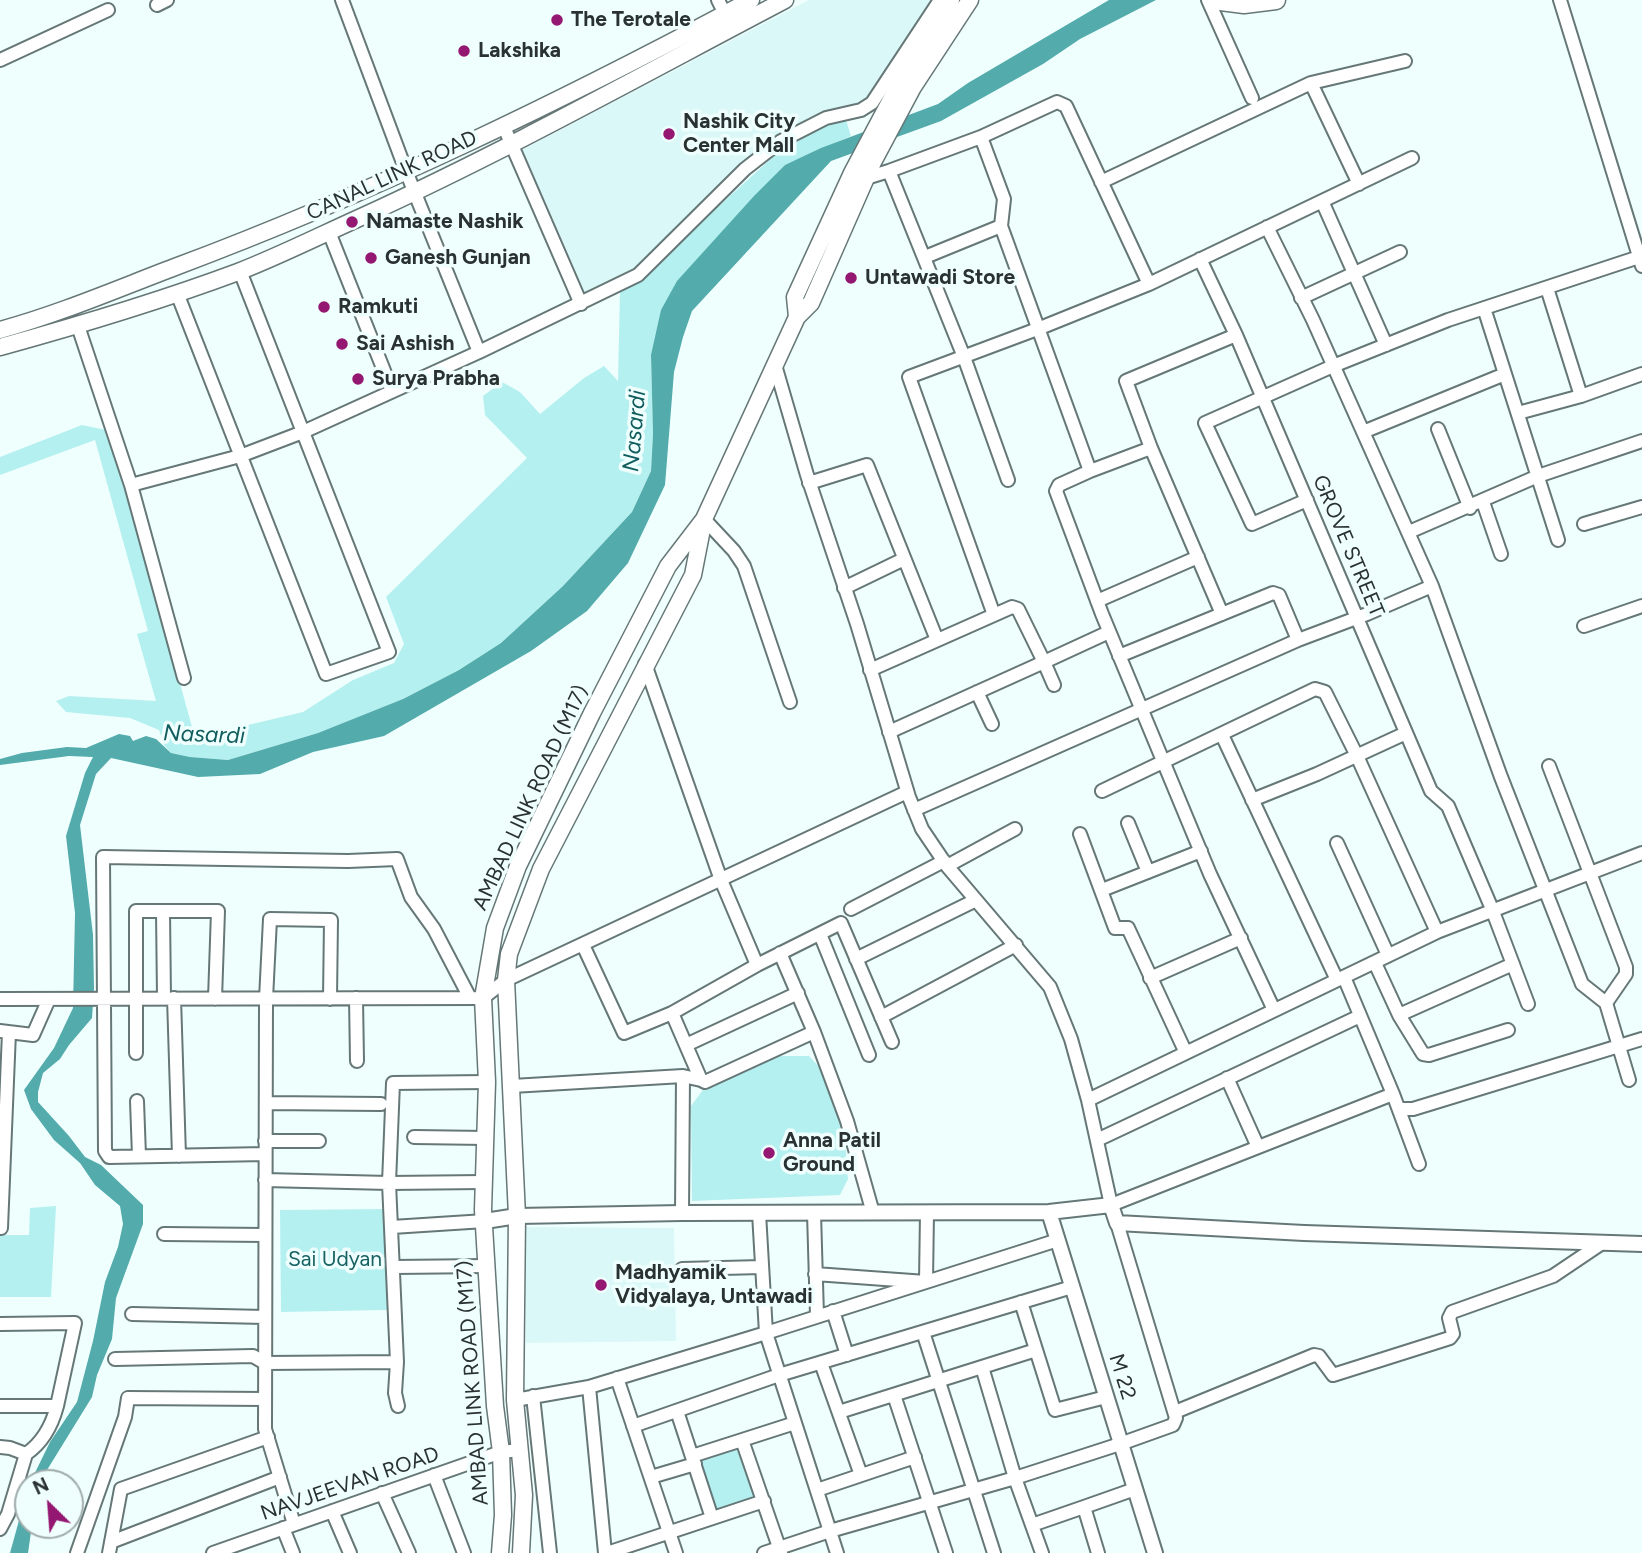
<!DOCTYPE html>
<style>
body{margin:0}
#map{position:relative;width:1642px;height:1553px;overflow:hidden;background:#effffe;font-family:Figtree,sans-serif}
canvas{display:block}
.north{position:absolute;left:14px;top:1469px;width:70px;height:70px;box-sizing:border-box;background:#effffe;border:2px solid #a0adac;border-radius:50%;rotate:335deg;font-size:19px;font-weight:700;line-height:28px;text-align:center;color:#2a3131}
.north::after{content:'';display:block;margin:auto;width:24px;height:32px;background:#941771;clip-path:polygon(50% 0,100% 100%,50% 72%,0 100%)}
</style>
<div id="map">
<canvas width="1642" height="1553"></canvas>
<div class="north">N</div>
</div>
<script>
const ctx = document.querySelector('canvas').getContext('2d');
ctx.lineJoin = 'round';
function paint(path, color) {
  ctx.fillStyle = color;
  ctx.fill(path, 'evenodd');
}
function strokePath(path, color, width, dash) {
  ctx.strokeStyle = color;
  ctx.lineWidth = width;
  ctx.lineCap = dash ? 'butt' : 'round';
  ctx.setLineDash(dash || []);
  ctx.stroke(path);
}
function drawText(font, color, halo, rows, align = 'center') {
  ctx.font = font + ' Figtree,sans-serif';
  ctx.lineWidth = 7;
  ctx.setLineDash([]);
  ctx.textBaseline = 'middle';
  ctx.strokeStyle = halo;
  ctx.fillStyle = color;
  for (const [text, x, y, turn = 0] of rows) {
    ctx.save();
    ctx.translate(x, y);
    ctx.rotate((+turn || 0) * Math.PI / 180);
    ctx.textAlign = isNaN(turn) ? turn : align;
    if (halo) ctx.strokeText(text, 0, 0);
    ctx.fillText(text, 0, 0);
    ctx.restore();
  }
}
const built = new Path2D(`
 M 809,0 L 933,0 L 876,96 L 810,118 L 737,166 L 638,270 L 582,299 L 522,150 Z
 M 525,1227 L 674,1228 L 676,1341 L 526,1343 Z`);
const green = new Path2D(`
 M 846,120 L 851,136 L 785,165 L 729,227 L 651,355 L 653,434 L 651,471 L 632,512 L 563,586 L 501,643 L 459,670 L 403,699 L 318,733 L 228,760 L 190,757 L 171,753 L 164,745 L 159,730 L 130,718 L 66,712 L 56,701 L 69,696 L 156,701 L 137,634 L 148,631 L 95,440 L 0,475 L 0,457 L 82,425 L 106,430 L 146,560 L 192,727 L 210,734 L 303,712 L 353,680 L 394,663 L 404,644 L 386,597 L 527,458 L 485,415 L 483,396 L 502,382 L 520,392 L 540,414 L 584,378 L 604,366 L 618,381 L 620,291 L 649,269 L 773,157 L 819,128 Z
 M 766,1056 L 809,1056 L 836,1085 L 844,1127 L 848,1179 L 840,1195 L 692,1201 L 691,1106 L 705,1087 Z
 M 56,1206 L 51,1297 L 0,1297 L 0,1235 L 29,1235 L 30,1208 Z
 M 386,1209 L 387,1310 L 281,1312 L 280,1210 Z
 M 741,1444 L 759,1500 L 716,1515 L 697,1459 Z`);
const water = new Path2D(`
 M 1109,0 L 1156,0 L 1080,39 L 1043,64 L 941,121 L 831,161 L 692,311 L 683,337 L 674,372 L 665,485 L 628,563 L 587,611 L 531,651 L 384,736 L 313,752 L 260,774 L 198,777 L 111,758 L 96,774 L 80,825 L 93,935 L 94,988 L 92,1018 L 69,1045 L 60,1059 L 43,1073 L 38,1092 L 38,1102 L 69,1136 L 85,1157 L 101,1165 L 143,1205 L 143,1224 L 116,1298 L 112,1339 L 97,1375 L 92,1397 L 39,1483 L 30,1483 L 50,1442 L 77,1402 L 93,1341 L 105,1282 L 118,1247 L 123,1224 L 120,1206 L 95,1185 L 80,1163 L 54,1140 L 31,1109 L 24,1090 L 54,1048 L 73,1008 L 75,913 L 66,836 L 85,773 L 93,757 L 69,756 L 0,765 L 0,759 L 22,753 L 67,747 L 86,748 L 119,734 L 130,736 L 133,741 L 146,736 L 156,739 L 171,753 L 190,757 L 228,760 L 318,733 L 403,699 L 459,670 L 501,643 L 563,586 L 632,512 L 651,471 L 653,434 L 651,355 L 661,310 L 677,281 L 754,196 L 785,165 L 821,148 L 938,104 L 968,83 Z
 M 28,1488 L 28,1525 L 32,1525 L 28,1553 L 10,1553 Z`);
const minor = new Path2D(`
 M 342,0 L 406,171 L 479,352
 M 718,0 L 725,14
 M 1208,0 L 1252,98
 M 1560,0 L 1642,266
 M 157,5 L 167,0
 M 0,60 L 108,10
 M 1311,83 L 1359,184
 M 504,127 L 581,304
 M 981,137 L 1004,199 L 1001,226
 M 889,171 L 981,137 L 1057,102 L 1066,106 L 1149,284 L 1412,158
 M 866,178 L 889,171 L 964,357 L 1008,480
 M 1101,182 L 1311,83 L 1405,61
 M 1322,201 L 1386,345
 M 329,232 L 392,391
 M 925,257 L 1001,226 L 1090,471 L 1059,485 L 1056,491 L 1102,614 L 1210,874 L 1274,1010
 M 1200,259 L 1236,335
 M 1547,288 L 1581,396
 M 177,293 L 326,674 L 389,652 L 240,271
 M 1301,298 L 1400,252
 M 1484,308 L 1505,374
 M 78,326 L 131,485 L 184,678
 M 775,365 L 807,475 L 857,624 L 909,797 L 922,829 L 947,866 L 1050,987 L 1071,1039 L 1088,1100 L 1111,1205 L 1393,1094
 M 1518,413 L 1581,396 L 1642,374
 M 1438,429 L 1470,508
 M 1363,432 L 1505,374 L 1558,540
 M 1151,448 L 1222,614
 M 1090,471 L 1151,448 L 1126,381 L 1236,335 L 1431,791 L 1448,806 L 1492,909 L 1528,1004
 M 809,483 L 867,465 L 937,640
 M 131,485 L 240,456 L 303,432 L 479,352 L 638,275 L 745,169 L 781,141 L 826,118 L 861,110 L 872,103 L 940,0
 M 1307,500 L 1252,524 L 1205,423 L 1333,366 L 1448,320 L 1639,257
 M 1483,502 L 1501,554
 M 704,519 L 734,551 L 744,566 L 790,702
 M 1584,524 L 1642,507
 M 1409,532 L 1538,476 L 1642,441
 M 1432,586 L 1501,777 L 1582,984 L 1606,1003 L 1629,1080
 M 844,588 L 904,559
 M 1097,601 L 1198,557
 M 994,615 L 909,377 L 1040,328 L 1149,284
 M 1584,626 L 1642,606
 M 1119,656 L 1273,593 L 1279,595 L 1298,640
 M 645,664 L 721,880 L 757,965 L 841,923 L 892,1042
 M 870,670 L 1012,607 L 1018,609 L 1044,662 L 889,732
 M 1054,685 L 1044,662 L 1109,632
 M 977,692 L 992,724
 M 1222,735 L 1337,980
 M 1549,766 L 1626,967 L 1626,974 L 1606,1003
 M 1102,791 L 1315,689 L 1325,692 L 1357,756 L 1437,932
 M 1252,800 L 1317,774 L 1406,733
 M 914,810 L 1298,640 L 1367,614 L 1432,586 L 1313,320 L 1267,227
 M 1128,823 L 1148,872
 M 1080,834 L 1115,928 L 1128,928 L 1185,1051
 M 1337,843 L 1388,955
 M 947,866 L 1015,829
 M 1102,890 L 1201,851
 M 851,909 L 944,861
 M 163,911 L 164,998
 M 820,934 L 869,1055
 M 583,945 L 624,1033 L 672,1013 L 701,1080 L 705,1082 L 814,1032 L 780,953
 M 856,959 L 976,900
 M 1375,963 L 1399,1015 L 1423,1054 L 1429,1055 L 1508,1030
 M 1344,977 L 1393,1094 L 1419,1164
 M 1150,978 L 1241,938
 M 174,998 L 179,1156
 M 356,998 L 357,1061
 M 0,999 L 483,998 L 506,980 L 907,792
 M 672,1013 L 757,965
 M 1399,1015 L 1513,964
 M 881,1017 L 1016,945
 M 0,1031 L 33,1035 L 49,999
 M 814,1032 L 847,1121 L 873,1213
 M 686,1045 L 798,993
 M 136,1053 L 136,911 L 218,911 L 215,999
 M 1227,1078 L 1258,1147
 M 512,1086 L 683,1076 L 701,1080
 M 1088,1100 L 1437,932 L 1642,853
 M 137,1101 L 139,1156
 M 266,1103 L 381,1104
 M 1399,1109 L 1413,1109 L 1642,1039
 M 414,1137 L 486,1138
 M 1097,1140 L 1360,1016
 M 265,1141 L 319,1141
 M 265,1154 L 109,1157 L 105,1151 L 103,857 L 348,861 L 397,859 L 411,897 L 434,929 L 470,998
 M 265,1180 L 389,1183 L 483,1182
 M 682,1213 L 683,1076
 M 759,1213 L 766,1333 L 1058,1240
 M 814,1213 L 817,1316
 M 392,1227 L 485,1221
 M 1,1228 L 9,1032
 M 164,1234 L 265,1235
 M 394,1267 L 487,1266
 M 682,1269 L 762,1267
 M 815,1274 L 926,1282 L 927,1212
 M 1021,1302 L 1055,1410 L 1106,1397
 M 833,1311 L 847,1355
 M 132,1314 L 265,1317
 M 0,1324 L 75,1323 L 57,1406 L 0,1406
 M 923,1332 L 994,1553
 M 115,1359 L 253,1356 L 265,1363 L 397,1362 L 389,1183 L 393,1083 L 487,1082
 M 397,1362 L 395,1393 L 398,1406
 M 821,1363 L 861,1475
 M 982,1367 L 1015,1478 L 1042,1553
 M 617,1378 L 676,1553
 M 894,1395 L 946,1553
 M 533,1396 L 550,1553
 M 515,1400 L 589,1387
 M 677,1411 L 712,1518
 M 839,1412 L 1036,1350
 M 1175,1412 L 1314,1355 L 1319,1356 L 1333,1375 L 1450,1338 L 1453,1334 L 1449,1318 L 1452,1312 L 1553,1276 L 1602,1243
 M 633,1426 L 779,1375 L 1072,1287
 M 742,1440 L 795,1423
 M 0,1447 L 10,1448 L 26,1454 L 8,1514 L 0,1529
 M 26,1454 C 42,1443 52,1425 57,1406
 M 692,1456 L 742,1440 L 781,1553
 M 434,1475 L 464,1553
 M 651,1477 L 695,1464
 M 817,1490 L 915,1457
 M 382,1493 L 409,1553
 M 332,1511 L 350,1553
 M 294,1524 L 265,1429 L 266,999 L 270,919 L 331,920 L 330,999
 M 1032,1525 L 1084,1507
 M 283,1528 L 293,1553
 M 111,1542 L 280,1477
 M 77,1553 L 125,1417 L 128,1398 L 265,1399
 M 109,1553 L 121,1489 L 268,1437
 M 213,1553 L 501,1452 L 520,1450
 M 605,1553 L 589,1387 L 766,1333 L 837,1553
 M 607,1553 L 764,1501
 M 764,1553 L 830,1531 L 1015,1478 L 1120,1444 L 1173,1425 L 1176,1418 L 1117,1223
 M 1098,1553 L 1084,1507 L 1135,1489`);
const tertiary = new Path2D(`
 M 1049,1212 L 1155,1553
 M 485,1221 L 517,1216 L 682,1213 L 1049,1212 L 1111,1205 L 1117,1223 L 1304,1233 L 1642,1244`);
const secondary = new Path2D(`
 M 797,317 L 795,297 L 852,173 L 894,94 L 951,0
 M 0,330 C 59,314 117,289 175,267 C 373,193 564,100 751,0
 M 0,347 C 80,325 160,301 238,272 C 279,256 319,236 359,218 C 504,152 644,74 785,0
 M 500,1553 L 503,1515 L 501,1452 L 495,1406 L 483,1210 L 487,1082 L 483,998 L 495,928 L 518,866 L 592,713 L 668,566 L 704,519 L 797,317 L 811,303 L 873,162 L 913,87 L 970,0
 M 521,1553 L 524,1495 L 515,1400 L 517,1216 L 506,980 L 509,954 L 541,869 L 693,575 L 703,524`);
const primary = new Path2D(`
 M 1213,0 L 1244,4 L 1276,0`);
const markers = [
 [557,20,7,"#941771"],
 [464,51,7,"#941771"],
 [669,134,7,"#941771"],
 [352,222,7,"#941771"],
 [371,258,7,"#941771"],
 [851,278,7,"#941771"],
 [324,307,7,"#941771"],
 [342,344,7,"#941771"],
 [358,379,7,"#941771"],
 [769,1153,7,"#941771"],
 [601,1285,7,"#941771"]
];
const poiNames = [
 ["The Terotale",571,20],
 ["Lakshika",478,51],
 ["Nashik City",683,122],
 ["Center Mall",683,146],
 ["Namaste Nashik",366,222],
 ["Ganesh Gunjan",385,258],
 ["Untawadi Store",865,278],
 ["Ramkuti",338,307],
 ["Sai Ashish",356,344],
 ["Surya Prabha",372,379],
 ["Anna Patil",783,1141],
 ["Ground",783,1165],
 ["Madhyamik",615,1273],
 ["Vidyalaya, Untawadi",615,1297]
];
const streetNames = [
 ["CANAL LINK ROAD",392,176,-25],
 ["GROVE STREET",1348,546,67],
 ["AMBAD LINK ROAD (M17)",531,798,-65],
 ["M 22",1122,1377,73],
 ["AMBAD LINK ROAD (M17)",473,1383,-94],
 ["NAVJEEVAN ROAD",350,1484,-19]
];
const parkNames = [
 ["Sai Udyan",335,1260]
];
const waterNames = [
 ["Nasardi",635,431,-85],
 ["Nasardi",204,735,2]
];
paint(built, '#dbf8f8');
paint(green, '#b5f0f0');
paint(water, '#53abac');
strokePath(minor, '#677', 16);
strokePath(tertiary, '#677', 18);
strokePath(secondary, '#677', 19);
strokePath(primary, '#677', 21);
strokePath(minor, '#fff', 12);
strokePath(tertiary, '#fff', 14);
strokePath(secondary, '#fff', 16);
strokePath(primary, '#fff', 18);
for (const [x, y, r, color] of markers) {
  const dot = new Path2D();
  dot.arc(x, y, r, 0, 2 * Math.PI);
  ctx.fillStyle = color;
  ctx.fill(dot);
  strokePath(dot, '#effffe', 2.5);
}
drawText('bold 21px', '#2a3131', '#effffe', poiNames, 'left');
drawText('21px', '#2a3131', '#effffe', streetNames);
drawText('21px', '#176162', '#effffe', parkNames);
drawText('italic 23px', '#115d5e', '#effffe', waterNames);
</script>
